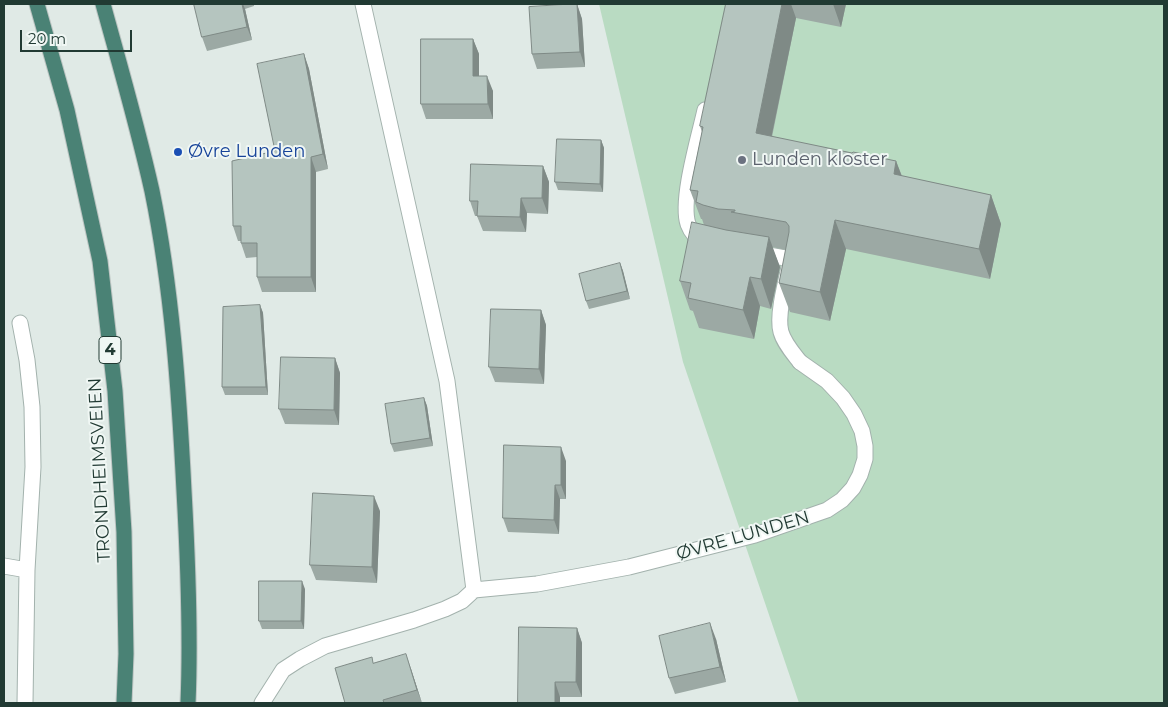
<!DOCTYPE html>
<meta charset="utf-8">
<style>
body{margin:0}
#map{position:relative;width:1168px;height:707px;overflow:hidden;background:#e0eae6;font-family:Montserrat,sans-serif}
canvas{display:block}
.frame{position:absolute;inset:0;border:5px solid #213a33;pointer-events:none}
.scale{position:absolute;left:20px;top:30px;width:112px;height:22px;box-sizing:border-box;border:2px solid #213a33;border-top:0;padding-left:6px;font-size:15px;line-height:18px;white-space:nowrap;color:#213a33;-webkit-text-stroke:4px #f0f7f4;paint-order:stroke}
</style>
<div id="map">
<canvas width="1168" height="707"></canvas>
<div class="frame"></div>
<div class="scale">20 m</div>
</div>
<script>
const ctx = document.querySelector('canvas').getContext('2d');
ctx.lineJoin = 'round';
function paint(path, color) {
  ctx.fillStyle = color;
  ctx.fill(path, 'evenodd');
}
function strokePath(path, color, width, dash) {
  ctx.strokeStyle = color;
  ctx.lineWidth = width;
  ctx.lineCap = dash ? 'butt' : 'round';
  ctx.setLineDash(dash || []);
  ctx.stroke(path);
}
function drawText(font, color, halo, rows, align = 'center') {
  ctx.font = font + ' Montserrat,sans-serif';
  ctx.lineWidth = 4;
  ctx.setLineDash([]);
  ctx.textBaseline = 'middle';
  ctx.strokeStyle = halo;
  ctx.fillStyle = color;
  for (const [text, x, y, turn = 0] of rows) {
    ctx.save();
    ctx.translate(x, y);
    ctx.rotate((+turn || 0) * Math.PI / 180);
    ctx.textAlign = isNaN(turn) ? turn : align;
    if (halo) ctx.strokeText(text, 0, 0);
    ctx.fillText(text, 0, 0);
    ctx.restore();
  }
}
const green = new Path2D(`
 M 599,4 L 1164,4 L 1164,703 L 799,703 L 683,362 Z`);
const service = new Path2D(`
 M 703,241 C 696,238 691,232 688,224 C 680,200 699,137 705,110
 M 757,253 L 791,259 C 787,277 776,315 781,332 C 784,343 793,353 800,362`);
const minor = new Path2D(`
 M 363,4 L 447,381 L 474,590
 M 20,323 L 27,360 L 32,407 L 33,467 L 27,570 L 25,703
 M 4,566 L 27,570
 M 262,703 L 283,670 L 300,659 L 325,646 L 414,620 L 445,609 L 462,601 L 474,590 L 537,584 L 629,567 L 755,535 L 827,510 L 842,500 L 853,488 L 860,475 L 865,459 L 865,446 L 862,431 L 854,414 L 843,398 L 827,381 L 800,362`);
const trunk = new Path2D(`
 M 37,4 L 67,110 L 100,261 L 115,391 L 124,532 L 126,654 L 124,703
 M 103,4 C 120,66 138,128 152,191 C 172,289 179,391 184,491 C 188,562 191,633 188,703`);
const wall = new Path2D(`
 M 194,4 L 254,4 L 254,6 L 245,9 L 252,40 L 207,51 L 202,37 Z
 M 577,4 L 582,19 L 585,67 L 537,69 L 532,54 Z
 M 726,4 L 846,4 L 841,27 L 796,18 L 772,137 L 852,153 L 896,161 L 902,176 L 991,195 L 1001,224 L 990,279 L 846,249 L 830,321 L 790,312 L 779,283 L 786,250 L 772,247 L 780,267 L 771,309 L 760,306 L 754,339 L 699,328 L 693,311 L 690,310 L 680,281 L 704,225 L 702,219 L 701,219 L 690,190 L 702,132 L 700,126 Z
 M 473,39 L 479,54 L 479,76 L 493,91 L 493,119 L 426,119 L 421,104 Z
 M 304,54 L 309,69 L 328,169 L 316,172 L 316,292 L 262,292 L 257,277 L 257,257 L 246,258 L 241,243 L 241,241 L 238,241 L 233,226 L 275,151 Z
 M 601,140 L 604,148 L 603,192 L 558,190 L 555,182 Z
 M 543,166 L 549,182 L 548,214 L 527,213 L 526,232 L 483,231 L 477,216 L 475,216 L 470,201 Z
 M 620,263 L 623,271 L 630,299 L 589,309 L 586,301 Z
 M 260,305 L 263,313 L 268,395 L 225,395 L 222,387 Z
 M 541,310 L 546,325 L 544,384 L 495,382 L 489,367 Z
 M 335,358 L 340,373 L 339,425 L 285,424 L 279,409 Z
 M 424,398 L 427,406 L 433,446 L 394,452 L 391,444 Z
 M 566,461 L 566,499 L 560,499 L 559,534 L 508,532 L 503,518 Z
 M 380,511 L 377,583 L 316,580 L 310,565 Z
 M 305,589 L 304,629 L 262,629 L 259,621 Z
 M 577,628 L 582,643 L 582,697 L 560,697 L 518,703 Z
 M 716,639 L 726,682 L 675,694 L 669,678 Z
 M 374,663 L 411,669 L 422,703 L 345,703 Z`);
const shadedWall = new Path2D(`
 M 242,4 L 243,4 L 245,9 L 252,40 L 247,27 Z
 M 577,4 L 582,19 L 585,67 L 580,52 Z
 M 782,4 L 791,4 L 796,18 L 766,163 L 756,133 Z
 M 833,4 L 846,4 L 841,27 Z
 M 473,39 L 479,54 L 479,91 L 473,76 Z
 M 304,54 L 309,69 L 328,169 L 323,154 Z
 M 487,76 L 493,91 L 493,119 L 488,104 Z
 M 601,140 L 604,148 L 603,192 L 600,184 Z
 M 311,157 L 316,172 L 316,292 L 311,277 Z
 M 896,161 L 907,190 L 894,174 Z
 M 543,166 L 549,182 L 548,214 L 542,198 Z
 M 991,195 L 1001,224 L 990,279 L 979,249 Z
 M 521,198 L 527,213 L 526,232 L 520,217 Z
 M 835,220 L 846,249 L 830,321 L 820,292 Z
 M 769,237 L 780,267 L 771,309 L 761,279 Z
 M 620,263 L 623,271 L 630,299 L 627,291 Z
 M 750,277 L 760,306 L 754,339 L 743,310 Z
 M 260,305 L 263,313 L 268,395 L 266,387 Z
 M 541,310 L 546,325 L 544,384 L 539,369 Z
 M 335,358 L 340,373 L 339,425 L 334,410 Z
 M 424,398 L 427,406 L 433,446 L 430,438 Z
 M 561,447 L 566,461 L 566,499 L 561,485 Z
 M 555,485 L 560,499 L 559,534 L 554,520 Z
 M 374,496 L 380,511 L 377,583 L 372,567 Z
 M 302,581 L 305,589 L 304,629 L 301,621 Z
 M 710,623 L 716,639 L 726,682 L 720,667 Z
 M 577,628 L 582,643 L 582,697 L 576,682 Z
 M 406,654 L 411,669 L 422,703 L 417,690 Z
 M 555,682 L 560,697 L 560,703 L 555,703 Z`);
const building = new Path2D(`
 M 194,4 L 242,4 L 247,27 L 202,37 Z
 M 577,4 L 580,52 L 532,54 L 529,7 Z
 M 726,4 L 782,4 L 756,133 L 852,153 L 853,152 L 896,161 L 894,174 L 991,195 L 979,249 L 835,220 L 820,292 L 779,283 L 789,232 L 789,226 L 786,222 L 731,212 L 735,211 L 735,210 L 718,209 L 703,205 L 696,202 L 698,191 L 690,190 L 703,127 L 700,126 Z
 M 421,39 L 473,39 L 473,76 L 487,76 L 488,104 L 421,104 Z
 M 304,54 L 323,154 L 311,157 L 311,277 L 257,277 L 257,243 L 241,243 L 241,226 L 233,226 L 232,161 L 275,151 L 257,64 Z
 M 557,139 L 601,140 L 600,184 L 555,182 Z
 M 471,164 L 543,166 L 542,198 L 521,198 L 520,217 L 477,216 L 478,201 L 470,201 Z
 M 692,222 L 726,230 L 769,237 L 761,279 L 750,277 L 743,310 L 688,298 L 691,283 L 680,281 Z
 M 620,263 L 627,291 L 586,301 L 579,274 Z
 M 260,305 L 266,387 L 222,387 L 223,307 Z
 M 491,309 L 541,310 L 539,369 L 489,367 Z
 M 281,357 L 335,358 L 334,410 L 279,409 Z
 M 424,398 L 430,438 L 391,444 L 385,404 Z
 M 504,445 L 561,447 L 561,485 L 555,485 L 554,520 L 503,518 Z
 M 313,493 L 374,496 L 372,567 L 310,565 Z
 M 259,581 L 302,581 L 301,621 L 259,621 Z
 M 710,623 L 720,667 L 669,678 L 659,636 Z
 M 519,627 L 577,628 L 576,682 L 555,682 L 555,703 L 518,703 Z
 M 406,654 L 417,690 L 383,700 L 384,703 L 345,703 L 335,668 L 372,657 L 373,663 Z`);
const markers = [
 [178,152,5,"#1a4fb4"],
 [742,160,5,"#6b7280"]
];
const shields = [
 [110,350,22]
];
const shieldNames = [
 ["4",110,350]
];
const transitNames = [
 ["Øvre Lunden",188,152]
];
const worshipNames = [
 ["Lunden kloster",752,160]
];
const streetNames = [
 ["TRONDHEIMSVEIEN",100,470,-93],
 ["ØVRE LUNDEN",743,536,-16]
];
paint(green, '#b9dbc2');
strokePath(service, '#a3b2ad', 17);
strokePath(minor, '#a3b2ad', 17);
strokePath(trunk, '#bcc4c2', 17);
strokePath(service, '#fff', 15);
strokePath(minor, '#fff', 15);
strokePath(trunk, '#4a8275', 15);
paint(wall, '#9ca9a4');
paint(shadedWall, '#7f8a86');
paint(building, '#b5c5bf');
strokePath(building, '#7f8a86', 1);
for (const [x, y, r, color] of markers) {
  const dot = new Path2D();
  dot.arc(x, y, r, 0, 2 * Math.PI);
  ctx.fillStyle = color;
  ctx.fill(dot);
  strokePath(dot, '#f0f7f4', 2);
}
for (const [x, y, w] of shields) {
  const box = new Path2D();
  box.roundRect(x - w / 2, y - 13.5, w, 27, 4);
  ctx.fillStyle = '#f0f7f4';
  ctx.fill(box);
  strokePath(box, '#213a33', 1);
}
drawText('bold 16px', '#213a33', null, shieldNames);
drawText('18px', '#164399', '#f0f7f4', transitNames, 'left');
drawText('18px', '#5b616d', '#f0f7f4', worshipNames, 'left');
drawText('18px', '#213a33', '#f0f7f4', streetNames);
</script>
